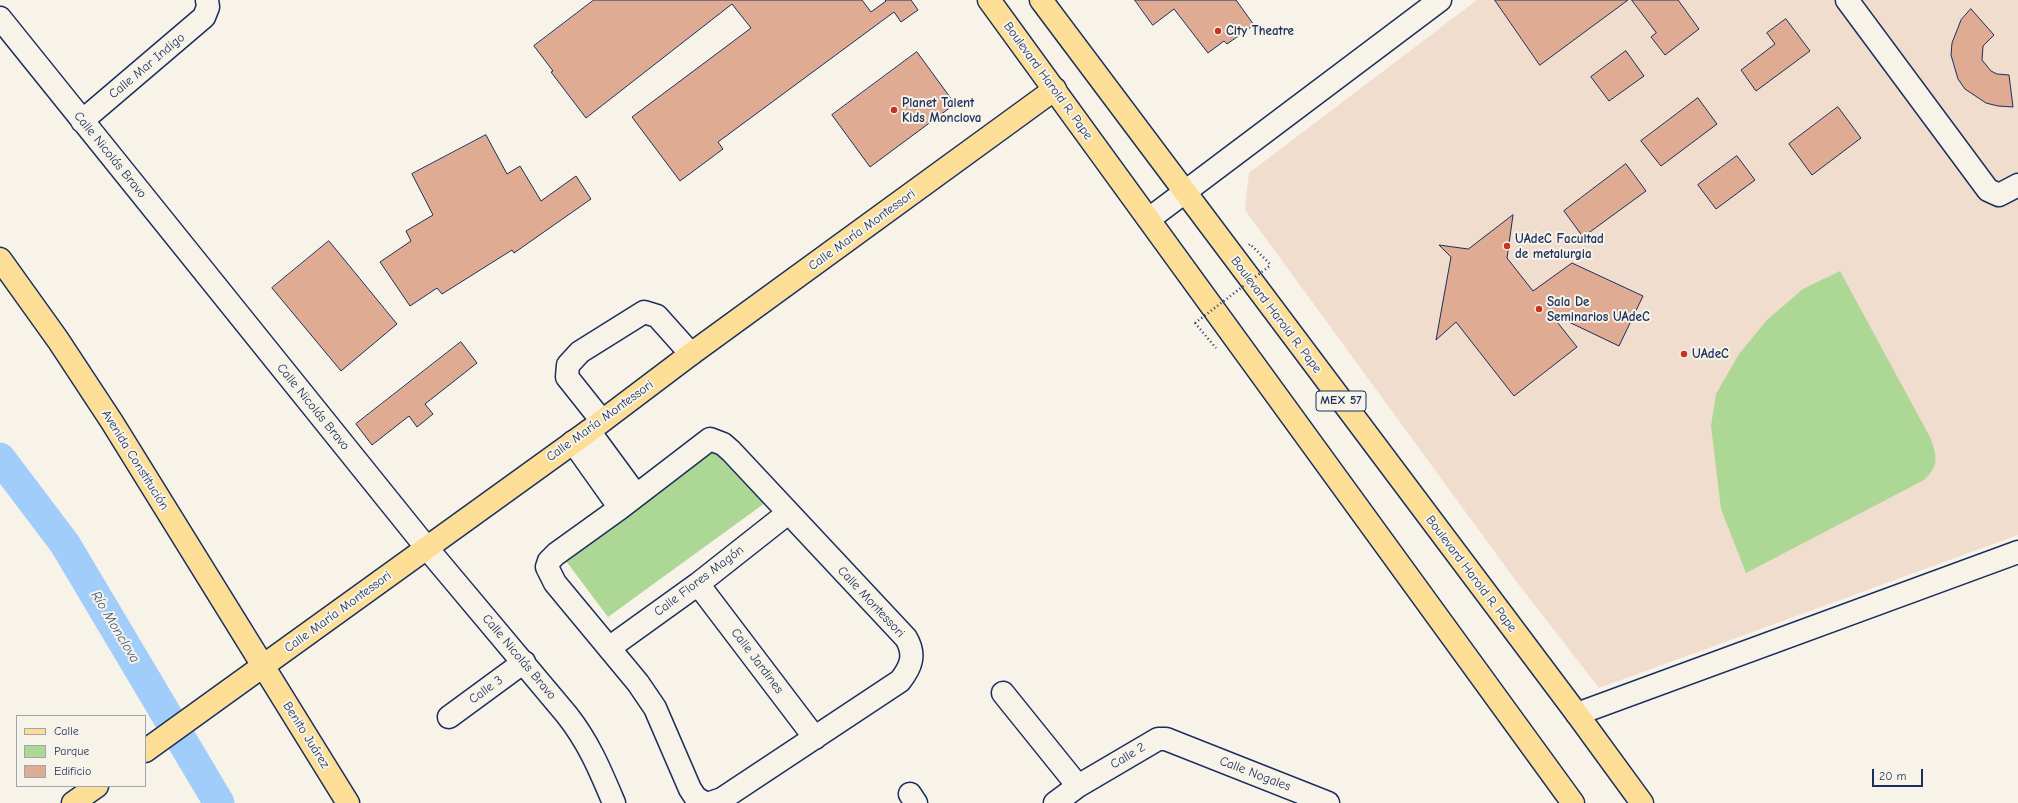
<!DOCTYPE html>
<meta charset="utf-8">
<style>
body{margin:0}
#map{position:relative;width:2018px;height:803px;overflow:hidden;background:#f7f3e8;font-family:"Comic Neue",sans-serif}
canvas{display:block}
.legend{position:absolute;left:16px;top:715px;width:130px;height:72px;box-sizing:border-box;background:#f7f3e8;border:1px solid #9fa5b1;margin:0;padding:5px 7px;list-style:none;font-size:12px;color:#1b2f5e}
.legend li{display:flex;align-items:center;gap:8px;height:20px}
.legend b{width:20px;border:1px solid #9fa5b1}
.scale{position:absolute;left:1872px;top:769px;width:51px;height:18px;box-sizing:border-box;border:2px solid #1b2f5e;border-top:0;padding-left:5px;font-size:12px;line-height:14px;white-space:nowrap;color:#1b2f5e;-webkit-text-stroke:3px #f7f3e8;paint-order:stroke}
</style>
<div id="map">
<canvas width="2018" height="803"></canvas>
<ul class="legend">
<li><b style="height:5px;background:#fdde96"></b>Calle</li>
<li><b style="height:11px;background:#add795"></b>Parque</li>
<li><b style="height:11px;background:#dfab92"></b>Edificio</li>
</ul>
<div class="scale">20 m</div>
</div>
<script>
const ctx = document.querySelector('canvas').getContext('2d');
ctx.lineJoin = 'round';
function paint(path, color) {
  ctx.fillStyle = color;
  ctx.fill(path, 'evenodd');
}
function strokePath(path, color, width, dash) {
  ctx.strokeStyle = color;
  ctx.lineWidth = width;
  ctx.lineCap = dash ? 'butt' : 'round';
  ctx.setLineDash(dash || []);
  ctx.stroke(path);
}
function drawText(font, color, halo, rows, align = 'center') {
  ctx.font = font + ' "Comic Neue",sans-serif';
  ctx.lineWidth = 4;
  ctx.setLineDash([]);
  ctx.textBaseline = 'middle';
  ctx.strokeStyle = halo;
  ctx.fillStyle = color;
  for (const [text, x, y, turn = 0] of rows) {
    ctx.save();
    ctx.translate(x, y);
    ctx.rotate((+turn || 0) * Math.PI / 180);
    ctx.textAlign = isNaN(turn) ? turn : align;
    if (halo) ctx.strokeText(text, 0, 0);
    ctx.fillText(text, 0, 0);
    ctx.restore();
  }
}
const built = new Path2D(`
 M 1477,0 L 2018,0 L 2018,535 L 1599,688 L 1516,581 L 1245,210 L 1249,173 Z`);
const green = new Path2D(`
 M 1840,271 L 1931,439 C 1937,458 1939,466 1924,480 L 1746,573 L 1721,509 L 1711,426 L 1716,394 L 1739,354 L 1767,320 L 1803,289 Z
 M 708,445 L 765,503 L 608,617 L 560,553 Z`);
const river = new Path2D(`
 M 0,458 L 65,544 L 219,803`);
const building = new Path2D(`
 M 594,0 L 862,0 L 871,12 L 886,1 L 885,0 L 911,0 L 918,10 L 901,22 L 894,12 L 718,142 L 723,149 L 680,181 L 632,117 L 751,28 L 732,4 L 586,118 L 551,72 L 553,71 L 534,46 Z
 M 1135,0 L 1236,0 L 1254,25 L 1227,44 L 1224,41 L 1208,53 L 1174,9 L 1153,25 Z
 M 1495,0 L 1628,0 L 1540,65 Z
 M 1632,0 L 1678,0 L 1699,29 L 1665,55 L 1651,37 L 1656,33 Z
 M 1971,9 L 1994,35 L 1983,46 L 1982,60 L 1991,71 L 1997,74 L 2009,75 L 2013,107 L 1998,106 L 1986,103 L 1965,89 L 1958,79 L 1951,55 L 1952,43 L 1961,20 Z
 M 1786,19 L 1810,51 L 1756,91 L 1741,70 L 1775,44 L 1767,33 Z
 M 1626,51 L 1644,76 L 1609,101 L 1591,77 Z
 M 917,52 L 955,104 L 870,167 L 832,115 Z
 M 1698,98 L 1717,124 L 1661,166 L 1641,141 Z
 M 1838,107 L 1861,138 L 1812,175 L 1789,144 Z
 M 486,135 L 507,174 L 520,166 L 541,201 L 576,176 L 591,199 L 514,253 L 512,250 L 442,294 L 437,288 L 410,306 L 380,262 L 411,241 L 406,231 L 433,215 L 412,174 Z
 M 1737,156 L 1755,180 L 1716,209 L 1698,185 Z
 M 1626,164 L 1646,191 L 1583,237 L 1564,211 Z
 M 1513,215 L 1507,258 L 1533,291 L 1572,263 L 1643,296 L 1619,346 L 1550,313 L 1577,347 L 1514,396 L 1456,322 L 1436,340 L 1451,257 L 1439,245 L 1468,249 Z
 M 329,241 L 397,324 L 341,371 L 272,288 Z
 M 461,342 L 477,363 L 425,404 L 433,414 L 417,427 L 409,416 L 372,445 L 356,424 Z`);
const path = new Path2D(`
 M 1249,245 L 1250,244 L 1271,265
 M 1195,323 L 1216,348`);
const minor = new Path2D(`
 M 1847,0 L 1988,190 L 1999,195 L 2018,185
 M 0,18 L 426,547 L 567,715 C 589,743 600,770 614,803
 M 82,121 L 204,17 L 208,7 L 207,0
 M 1149,219 L 1440,0
 M 602,421 L 567,377 L 568,365 L 580,352 L 644,312 L 657,316 L 691,354
 M 589,431 L 636,495
 M 573,442 L 620,508
 M 698,584 L 815,738
 M 609,648 L 698,584 L 788,513
 M 1003,693 L 1078,786
 M 1577,714 L 2018,552
 M 449,717 L 524,662
 M 910,794 L 916,803
 M 705,803 L 696,798 L 690,789 L 655,708 L 638,683 L 555,583 L 547,567 L 549,561 L 556,554 L 620,508 L 710,439 L 723,444 L 731,451 L 906,638 C 916,655 911,667 900,681 L 722,799 L 710,803
 M 1055,803 L 1078,786 L 1158,739 L 1166,739 L 1328,803`);
const major = new Path2D(`
 M 0,259 L 58,340 L 112,422 L 348,803
 M 145,751 L 589,431 L 691,354 L 1055,89
 M 73,803 L 97,786`);
const highway = new Path2D(`
 M 989,0 L 1573,803
 M 1041,0 L 1577,714 L 1642,803`);
const pathBridge = new Path2D(`
 M 1195,323 L 1271,265`);
const markers = [
 [1218,31,4,"#c8321e"],
 [894,110,4,"#c8321e"],
 [1507,246,4,"#c8321e"],
 [1539,309,4,"#c8321e"],
 [1684,354,4,"#c8321e"]
];
const shields = [
 [1341,401,50]
];
const shieldNames = [
 ["MEX 57",1341,401]
];
const poiNames = [
 ["City Theatre",1226,31],
 ["Planet Talent",902,103],
 ["Kids Monclova",902,118],
 ["UAdeC Facultad",1515,239],
 ["de metalurgia",1515,254],
 ["Sala De",1547,302],
 ["Seminarios UAdeC",1547,317],
 ["UAdeC",1692,354]
];
const streetNames = [
 ["Calle Mar Indigo",147,66,-40],
 ["Boulevard Harold R. Pape",1048,81,54],
 ["Calle Nicolás Bravo",110,155,51],
 ["Calle María Montessori",862,230,-36],
 ["Boulevard Harold R. Pape",1276,315,53],
 ["Calle Nicolás Bravo",313,407,51],
 ["Calle María Montessori",600,421,-36],
 ["Avenida Constitución",135,460,58],
 ["Boulevard Harold R. Pape",1471,574,53],
 ["Calle Flores Magón",699,581,-37],
 ["Calle Montessori",871,602,47],
 ["Calle María Montessori",338,612,-36],
 ["Calle Nicolás Bravo",519,657,50],
 ["Calle Jardines",757,661,53],
 ["Calle 3",486,690,-36],
 ["Benito Juárez",306,735,58],
 ["Calle 2",1128,756,-31],
 ["Calle Nogales",1255,774,21]
];
const waterNames = [
 ["Río Monclova",115,627,59]
];
paint(built, '#f0ddce');
paint(green, '#add795');
strokePath(river, '#a1cdfb', 31);
paint(building, '#dfab92');
strokePath(building, '#1b2f5e', 1);
strokePath(minor, '#1b2f5e', 25);
strokePath(major, '#1b2f5e', 25);
strokePath(highway, '#1b2f5e', 25);
strokePath(path, '#1b2f5e', 2.5, [1, 3]);
strokePath(minor, '#f7f3e8', 22);
strokePath(major, '#fdde96', 22);
strokePath(highway, '#fdde96', 22);
strokePath(pathBridge, '#1b2f5e', 2.5, [1, 3]);
for (const [x, y, r, color] of markers) {
  const dot = new Path2D();
  dot.arc(x, y, r, 0, 2 * Math.PI);
  ctx.fillStyle = color;
  ctx.fill(dot);
  strokePath(dot, '#f7f3e8', 1.5);
}
for (const [x, y, w] of shields) {
  const box = new Path2D();
  box.roundRect(x - w / 2, y - 10, w, 20, 3);
  ctx.fillStyle = '#f7f3e8';
  ctx.fill(box);
  strokePath(box, '#1b2f5e', 1);
}
drawText('bold 12px', '#1b2f5e', null, shieldNames);
drawText('bold 13px', '#1b2f5e', '#f7f3e8', poiNames, 'left');
drawText('13px', '#1b2f5e', '#f7f3e8', streetNames);
drawText('italic 14px', '#3c5685', '#f7f3e8', waterNames);
</script>
